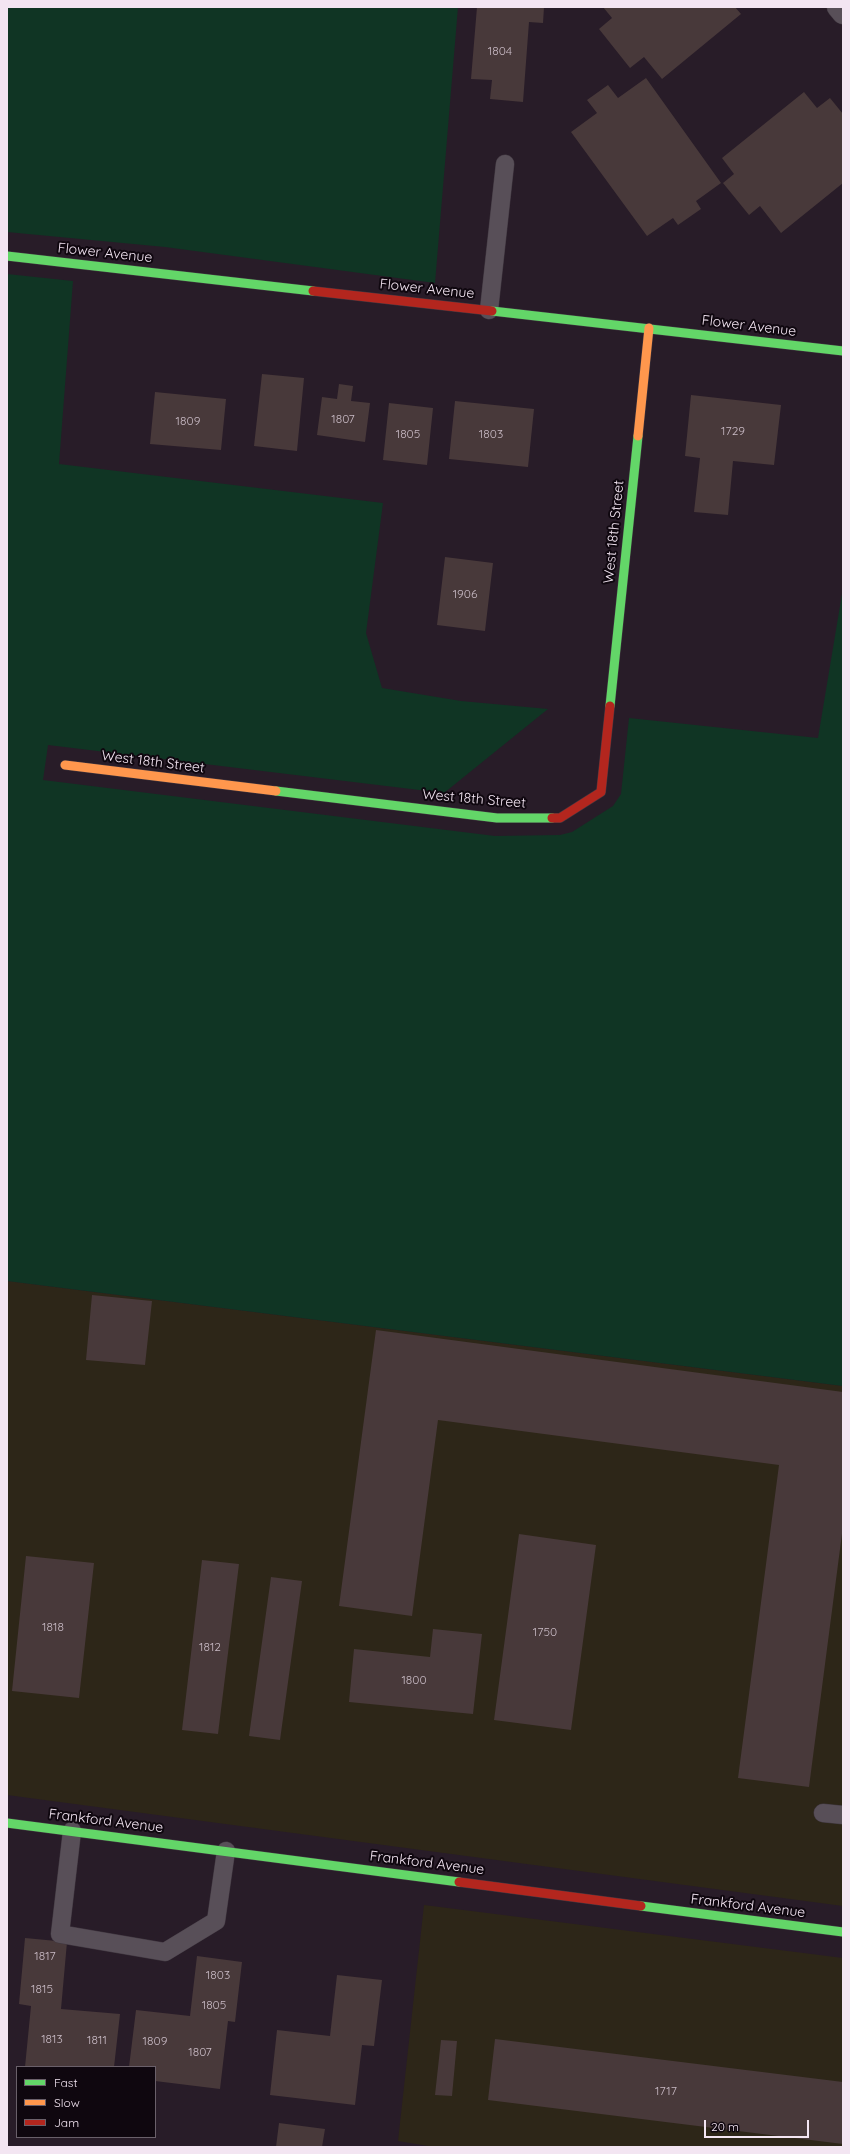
<!DOCTYPE html>
<style>
body{margin:0}
#map{position:relative;width:850px;height:2154px;overflow:hidden;background:#281c28;font-family:Quicksand,sans-serif}
canvas{display:block}
.frame{position:absolute;inset:0;border:8px solid #f3e5f2;pointer-events:none}
.legend{position:absolute;left:16px;top:2066px;width:140px;height:72px;box-sizing:border-box;background:#0f070f;border:1px solid #6a606a;margin:0;padding:5px 7px;list-style:none;font-size:12px;color:#f3e5f2}
.legend li{display:flex;align-items:center;gap:8px;height:20px}
.legend b{width:20px;border:1px solid #6a606a}
.scale{position:absolute;left:704px;top:2120px;width:105px;height:18px;box-sizing:border-box;border:2px solid #f3e5f2;border-top:0;padding-left:5px;font-size:12px;line-height:14px;white-space:nowrap;color:#f3e5f2;-webkit-text-stroke:3px #0f070f;paint-order:stroke}
</style>
<div id="map">
<canvas width="850" height="2154"></canvas>
<div class="frame"></div>
<ul class="legend">
<li><b style="height:5px;background:#63d668"></b>Fast</li>
<li><b style="height:5px;background:#ff974d"></b>Slow</li>
<li><b style="height:5px;background:#b3261e"></b>Jam</li>
</ul>
<div class="scale">20 m</div>
</div>
<script>
const ctx = document.querySelector('canvas').getContext('2d');
ctx.lineJoin = 'round';
function paint(path, color) {
  ctx.fillStyle = color;
  ctx.fill(path, 'evenodd');
}
function strokePath(path, color, width, dash) {
  ctx.strokeStyle = color;
  ctx.lineWidth = width;
  ctx.lineCap = dash ? 'butt' : 'round';
  ctx.setLineDash(dash || []);
  ctx.stroke(path);
}
function drawText(font, color, halo, rows, align = 'center') {
  ctx.font = font + ' Quicksand,sans-serif';
  ctx.lineWidth = 4;
  ctx.setLineDash([]);
  ctx.textBaseline = 'middle';
  ctx.strokeStyle = halo;
  ctx.fillStyle = color;
  for (const [text, x, y, turn = 0] of rows) {
    ctx.save();
    ctx.translate(x, y);
    ctx.rotate((+turn || 0) * Math.PI / 180);
    ctx.textAlign = isNaN(turn) ? turn : align;
    if (halo) ctx.strokeText(text, 0, 0);
    ctx.fillText(text, 0, 0);
    ctx.restore();
  }
}
const commercial = new Path2D(`
 M 7,1281 L 843,1386 L 843,1906 L 7,1795 Z
 M 424,1905 L 843,1958 L 843,2147 L 434,2147 L 398,2141 Z`);
const green = new Path2D(`
 M 7,7 L 458,7 L 435,283 L 165,247 L 7,232 Z
 M 7,274 L 73,281 L 59,464 L 383,503 L 366,633 L 382,688 L 461,701 L 548,709 L 444,793 L 48,745 L 43,780 L 495,836 L 560,835 L 572,832 L 613,806 L 621,794 L 629,718 L 818,738 L 843,588 L 843,1386 L 7,1281 Z`);
const building = new Path2D(`
 M 477,7 L 544,7 L 543,23 L 529,22 L 523,102 L 490,99 L 492,80 L 471,79 Z
 M 603,7 L 735,7 L 741,14 L 662,79 L 644,57 L 630,68 L 599,29 L 612,18 Z
 M 646,78 L 721,183 L 696,201 L 701,209 L 678,225 L 673,218 L 647,236 L 571,132 L 597,113 L 587,100 L 608,85 L 618,98 Z
 M 804,92 L 817,108 L 830,98 L 843,114 L 843,183 L 781,233 L 760,206 L 749,215 L 723,183 L 734,174 L 722,158 Z
 M 262,374 L 304,378 L 297,451 L 254,446 Z
 M 339,384 L 353,386 L 351,401 L 370,403 L 365,442 L 317,435 L 322,397 L 337,399 Z
 M 155,392 L 226,399 L 221,450 L 150,444 Z
 M 691,395 L 781,405 L 774,465 L 733,461 L 728,515 L 694,512 L 700,458 L 685,456 Z
 M 455,401 L 534,409 L 528,467 L 449,459 Z
 M 389,403 L 433,408 L 427,465 L 383,460 Z
 M 445,557 L 493,563 L 485,631 L 437,625 Z
 M 92,1295 L 152,1301 L 145,1365 L 86,1360 Z
 M 376,1330 L 843,1392 L 843,1526 L 809,1787 L 738,1778 L 779,1465 L 438,1420 L 412,1616 L 339,1606 Z
 M 519,1534 L 596,1545 L 571,1730 L 494,1720 Z
 M 26,1556 L 94,1563 L 79,1698 L 12,1691 Z
 M 202,1560 L 239,1564 L 218,1734 L 182,1730 Z
 M 271,1577 L 302,1581 L 280,1740 L 249,1736 Z
 M 433,1629 L 482,1634 L 473,1714 L 349,1702 L 354,1649 L 430,1657 Z
 M 25,1938 L 67,1942 L 61,2009 L 120,2014 L 114,2067 L 25,2067 L 31,2006 L 19,2004 Z
 M 197,1956 L 242,1962 L 235,2022 L 228,2021 L 220,2089 L 155,2081 L 155,2067 L 129,2067 L 136,2010 L 190,2016 Z
 M 337,1975 L 382,1980 L 374,2046 L 362,2045 L 355,2105 L 270,2095 L 277,2030 L 330,2036 Z
 M 495,2039 L 843,2082 L 843,2144 L 488,2100 Z
 M 441,2040 L 457,2041 L 452,2096 L 435,2095 Z
 M 279,2123 L 325,2129 L 322,2147 L 276,2147 Z`);
const lane = new Path2D(`
 M 489,310 L 505,164
 M 823,1813 L 843,1815
 M 72,1831 L 60,1934 L 165,1952 L 216,1921 L 226,1851`);
const street = new Path2D(`
 M 838,7 L 843,13`);
const fast = new Path2D(`
 M 7,256 L 313,291
 M 492,311 L 843,351
 M 610,706 L 638,436
 M 276,791 L 497,818 L 552,818
 M 7,1823 L 459,1882
 M 641,1906 L 843,1932`);
const slow = new Path2D(`
 M 638,436 L 649,328
 M 65,765 L 276,791`);
const jam = new Path2D(`
 M 313,291 L 492,311
 M 552,818 L 560,818 L 601,792 L 610,706
 M 459,1882 L 641,1906`);
const numberNames = [
 ["1804",500,51],
 ["1807",343,419],
 ["1809",188,421],
 ["1729",733,431],
 ["1805",408,434],
 ["1803",491,434],
 ["1906",465,594],
 ["1818",53,1627],
 ["1750",545,1632],
 ["1812",210,1647],
 ["1800",414,1680],
 ["1817",45,1956],
 ["1803",218,1975],
 ["1815",42,1989],
 ["1805",214,2005],
 ["1813",52,2039],
 ["1811",97,2040],
 ["1809",155,2041],
 ["1807",200,2052],
 ["1717",666,2091]
];
const streetNames = [
 ["Flower Avenue",105,253,6],
 ["Flower Avenue",427,289,6],
 ["Flower Avenue",749,326,7],
 ["West 18th Street",614,532,-84],
 ["West 18th Street",153,762,7],
 ["West 18th Street",474,799,5],
 ["Frankford Avenue",106,1821,7],
 ["Frankford Avenue",427,1863,7],
 ["Frankford Avenue",748,1906,7]
];
paint(commercial, '#2d2618');
paint(green, '#103524');
paint(building, '#48393a');
strokePath(lane, '#413841', 19);
strokePath(street, '#413841', 23);
strokePath(fast, '#413841', 10);
strokePath(slow, '#413841', 10);
strokePath(jam, '#413841', 10);
strokePath(lane, '#584f58', 18);
strokePath(street, '#584f58', 22);
strokePath(fast, '#63d668', 9);
strokePath(slow, '#ff974d', 9);
strokePath(jam, '#b3261e', 9);
drawText('12px', '#c8bac4', null, numberNames);
drawText('14px', '#f3e5f2', '#0f070f', streetNames);
</script>
